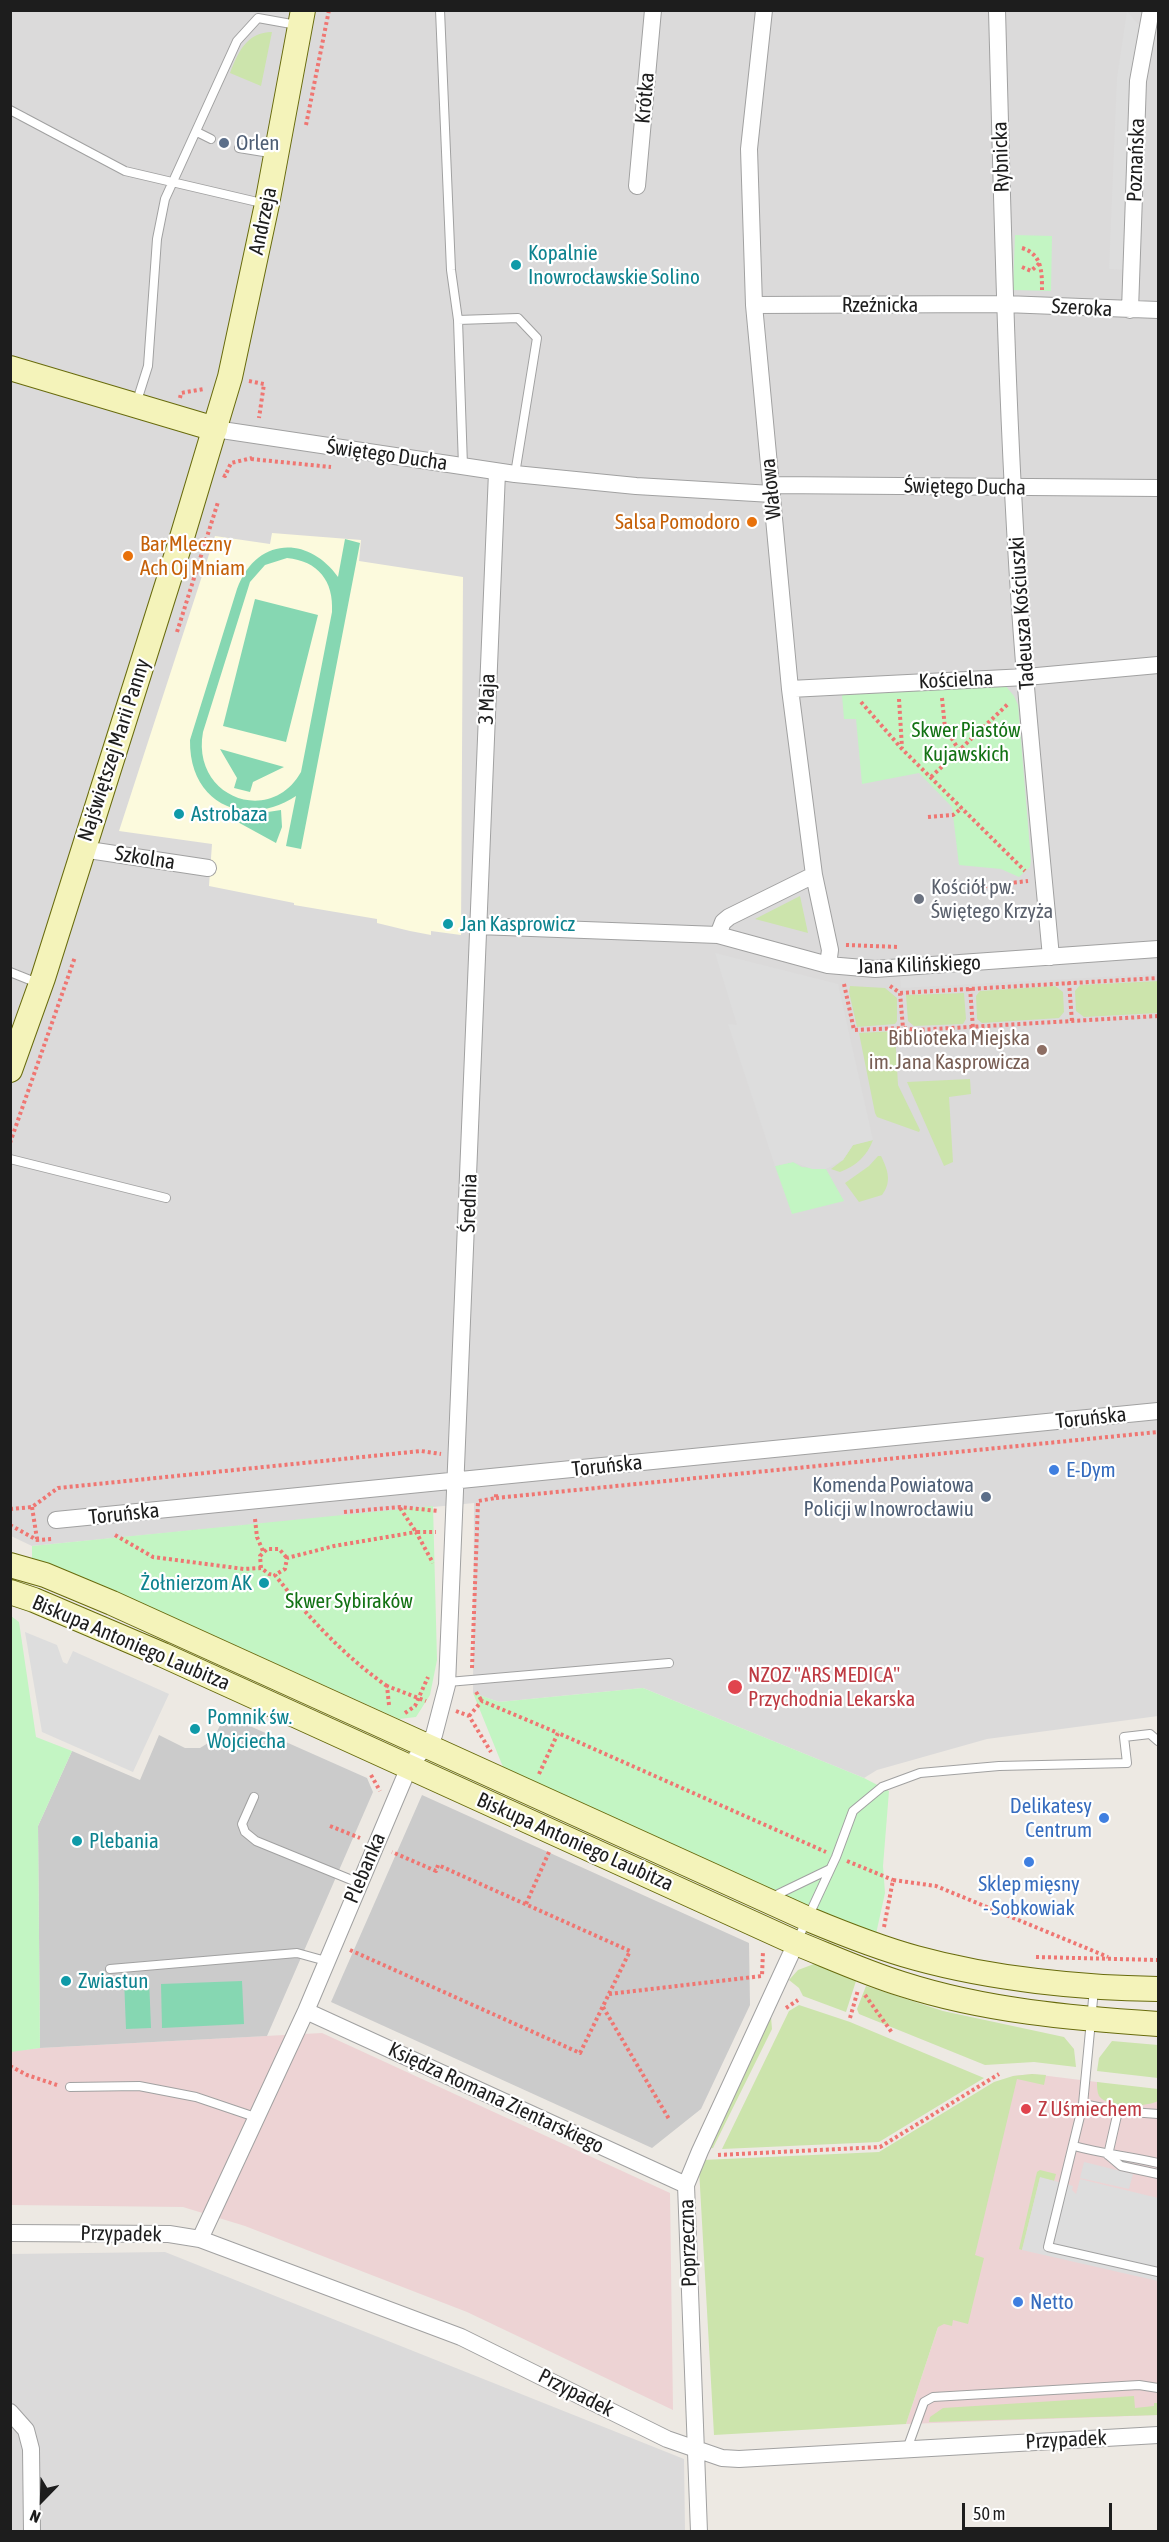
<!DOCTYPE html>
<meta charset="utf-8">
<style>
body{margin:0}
#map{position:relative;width:1169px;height:2542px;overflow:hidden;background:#ede9e3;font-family:"Asap Condensed",sans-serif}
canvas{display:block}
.frame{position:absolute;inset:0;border:12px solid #1d1d1d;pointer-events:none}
.north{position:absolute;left:12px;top:2470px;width:60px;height:60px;-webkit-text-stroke:4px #fff;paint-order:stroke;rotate:203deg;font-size:16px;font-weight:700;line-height:24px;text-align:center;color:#1d1d1d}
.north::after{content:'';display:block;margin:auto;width:21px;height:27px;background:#1d1d1d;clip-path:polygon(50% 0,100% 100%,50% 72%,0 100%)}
.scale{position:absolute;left:962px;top:2503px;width:150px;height:27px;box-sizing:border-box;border:3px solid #1d1d1d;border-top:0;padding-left:8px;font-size:18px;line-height:21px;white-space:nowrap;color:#1d1d1d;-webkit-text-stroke:4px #fff;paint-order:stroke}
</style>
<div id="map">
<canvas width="1169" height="2542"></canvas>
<div class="frame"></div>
<div class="north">N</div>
<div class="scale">50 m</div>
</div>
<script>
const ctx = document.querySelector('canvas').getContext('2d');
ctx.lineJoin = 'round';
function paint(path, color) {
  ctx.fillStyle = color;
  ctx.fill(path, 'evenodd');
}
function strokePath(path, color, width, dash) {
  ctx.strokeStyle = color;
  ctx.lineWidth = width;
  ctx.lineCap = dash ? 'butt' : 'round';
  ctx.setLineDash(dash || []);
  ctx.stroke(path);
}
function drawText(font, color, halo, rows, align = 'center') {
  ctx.font = font + ' "Asap Condensed",sans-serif';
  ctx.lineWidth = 4.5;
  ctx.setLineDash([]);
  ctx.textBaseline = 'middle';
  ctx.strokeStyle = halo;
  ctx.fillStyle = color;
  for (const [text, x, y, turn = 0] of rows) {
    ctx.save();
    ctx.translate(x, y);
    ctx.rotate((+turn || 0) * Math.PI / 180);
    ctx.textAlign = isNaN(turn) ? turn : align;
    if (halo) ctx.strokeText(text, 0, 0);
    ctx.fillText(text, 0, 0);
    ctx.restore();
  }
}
const residential = new Path2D(`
 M 10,11 L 1158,11 L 1158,1716 L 987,1739 L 877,1770 L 864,1778 L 643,1688 L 499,1702 L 473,1693 L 474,1503 L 32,1546 L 11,1536 Z
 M 165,2252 L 684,2459 L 685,2531 L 11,2531 L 10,2254 Z`);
const commercial = new Path2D(`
 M 322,2033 L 670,2193 L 673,2410 L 467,2312 L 245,2226 L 183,2207 L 11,2205 L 11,2051 L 40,2048 Z
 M 1032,2074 L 1097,2082 L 1158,2095 L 1158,2415 L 906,2424 L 938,2327 L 1013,2076 Z`);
const education = new Path2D(`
 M 272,533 L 361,540 L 359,561 L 463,577 L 461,935 L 431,931 L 431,935 L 410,931 L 377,923 L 377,919 L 294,905 L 294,903 L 209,886 L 212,844 L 119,831 L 215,536 L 270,544 Z`);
const religious = new Path2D(`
 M 225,1715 L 367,1778 L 373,1792 L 267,2036 L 40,2048 L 38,1826 L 72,1751 L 140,1780 L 159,1735 L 185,1748 L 200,1748 L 213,1740 Z
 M 422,1795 L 749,1943 L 750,2005 L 701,2109 L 652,2148 L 331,2002 Z`);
const grass = new Path2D(`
 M 272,32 L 261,86 L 230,73 C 238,52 247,32 272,32 Z
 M 800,896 L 808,933 L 755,919 Z
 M 1158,981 L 1158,1013 L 1084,1017 L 1076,1011 L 1075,991 L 1080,985 Z
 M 850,986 L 885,988 L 897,998 L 897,1021 L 895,1024 L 857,1027 L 849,992 Z
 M 1055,986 L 1063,992 L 1064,1012 L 1059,1018 L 982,1023 L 977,1019 L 976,996 L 980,991 Z
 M 964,993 L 966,1019 L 963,1024 L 914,1026 L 908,1021 L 906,995 Z
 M 895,1031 L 898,1085 L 920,1130 L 919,1132 L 877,1117 L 875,1113 L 859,1033 Z
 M 970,1079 L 971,1094 L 949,1097 L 953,1162 L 944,1166 L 907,1082 Z
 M 873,1140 C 867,1156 856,1166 840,1172 L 831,1169 L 843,1160 L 853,1145 Z
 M 878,1156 L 881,1156 C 888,1170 892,1182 882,1195 L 859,1202 L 845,1183 L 869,1166 Z
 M 814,1964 L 856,1981 L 846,2012 L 803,1996 L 799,1988 L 789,1980 L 798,1970 Z
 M 866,1986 L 943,2011 L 1064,2037 L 1074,2049 L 1076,2067 L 1034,2062 L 985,2065 L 859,2014 L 857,2009 Z
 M 799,2005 L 850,2022 L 984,2078 L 879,2142 L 722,2149 L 789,2011 Z
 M 771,2017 L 772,2029 L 713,2148 L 707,2149 Z
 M 1112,2041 L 1158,2045 L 1158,2078 L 1097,2071 L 1099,2058 Z
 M 1032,2074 L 1046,2075 L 1044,2085 L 1017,2079 L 975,2255 L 984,2258 L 968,2324 L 953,2320 L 952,2326 L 944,2324 L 938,2327 L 906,2424 L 714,2435 L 699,2169 L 703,2160 L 879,2152 L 994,2082 L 1013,2076 Z
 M 1097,2082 L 1158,2089 L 1158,2101 C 1146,2107 1109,2109 1099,2096 C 1097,2092 1097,2086 1097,2082 Z
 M 1040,2170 L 1056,2174 L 1054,2181 L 1040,2178 L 1022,2250 L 1019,2249 L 1037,2172 Z
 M 1134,2396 L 1135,2408 L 1154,2406 L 1154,2403 L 1158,2403 L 1158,2415 L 929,2422 L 930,2417 L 943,2408 Z`);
const park = new Path2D(`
 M 1015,235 L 1052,236 L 1051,291 L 1013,290 Z
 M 1004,684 L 1014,696 L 1018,705 L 1031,861 L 1030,867 L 1019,877 L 1001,869 L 959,865 L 952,807 L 919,773 L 862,784 L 856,719 L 844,719 L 842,695 Z
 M 793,1162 L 802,1167 L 826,1169 L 844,1201 L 792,1214 L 775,1166 Z
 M 433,1506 L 437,1660 L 430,1695 L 416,1717 L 399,1719 L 182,1621 L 32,1558 L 32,1546 Z
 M 11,1616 L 19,1622 L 36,1737 L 72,1751 L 38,1826 L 40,2048 L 11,2052 Z
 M 643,1688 L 864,1778 L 889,1791 L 883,1866 L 885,1893 L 876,1934 L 856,1927 L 503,1767 L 473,1693 L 499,1702 Z`);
const pitch = new Path2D(`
 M 345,539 L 360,543 L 301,849 L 286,846 L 296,796 C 245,829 189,804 190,740 L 237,589 C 256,537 308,535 338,577 ZM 287,558 C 318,561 334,581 332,612 L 301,772 C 270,827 191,797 203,732 L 250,582 L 265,565 Z
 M 255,599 L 318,615 L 286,742 L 223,726 Z
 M 220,749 L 284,767 L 253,782 L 250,792 L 234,788 L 237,778 Z
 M 281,810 L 282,827 L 276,843 L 234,820 L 229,821 L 228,818 L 231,814 L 235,817 Z
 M 149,1978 L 151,2028 L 126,2029 L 124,1979 Z
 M 242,1981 L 244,2024 L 162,2028 L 161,1984 Z`);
const parking = new Path2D(`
 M 1127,11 L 1138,24 L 1148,27 L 1131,270 L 1109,269 L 1117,78 Z
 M 715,953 L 838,984 L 873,1140 L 853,1145 L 843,1160 L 826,1169 L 812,1169 L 793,1162 L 775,1166 L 728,1024 L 737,1025 Z
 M 1158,955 L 1158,974 L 901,988 L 900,974 Z
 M 25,1632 L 57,1645 L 63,1662 L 67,1664 L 73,1651 L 169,1694 L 133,1772 L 42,1732 Z
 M 1084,2162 L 1133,2174 L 1129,2189 L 1080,2178 Z
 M 1040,2177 L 1073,2186 L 1072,2190 L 1076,2194 L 1080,2179 L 1158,2198 L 1158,2281 L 1022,2250 Z`);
const path = new Path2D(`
 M 306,125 L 329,10
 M 1022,248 C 1042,254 1042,272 1042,290
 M 1022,267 L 1031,271 L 1040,263
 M 249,381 L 264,384 L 259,418
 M 180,398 L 181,393 L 204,389
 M 251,459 L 331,467
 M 223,475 L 225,476 L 231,463 L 252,458
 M 177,632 L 218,502
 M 942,698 L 945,728 L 959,750
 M 899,699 L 902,748
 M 861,702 L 902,749 L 1025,871
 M 931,777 L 1009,703
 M 928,817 L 953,815 L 962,808
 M 984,886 L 1028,881
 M 846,945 L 899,947
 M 1069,982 L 1072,1022
 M 844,984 L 854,1030 L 903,1028
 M 890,986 L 900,993 L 903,1028 L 917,1030 L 1158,1016
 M 970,988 L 973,1028
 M 900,993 L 1158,978
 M 10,1143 L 75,957
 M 496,1498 L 1158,1432
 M 32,1507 L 37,1539
 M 400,1508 L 416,1532 L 436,1532
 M 10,1509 L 32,1507 L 58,1488 L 421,1451 L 441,1454
 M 344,1512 L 400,1507 L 438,1511
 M 255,1519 L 257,1537 L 263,1551
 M 10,1525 L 37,1540 L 52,1539
 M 115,1535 L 153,1557 L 244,1569 L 261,1568 L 269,1574 L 275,1575
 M 261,1568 L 260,1556 L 267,1549 L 279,1549 L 287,1558
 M 472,1668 L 478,1501 L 496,1498 L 496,1493
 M 387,1686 C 344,1656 307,1616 275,1575 L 285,1569 L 287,1558 L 334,1546 L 416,1532 L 433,1563
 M 476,1692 L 482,1701
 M 389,1705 L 387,1686 L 426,1701
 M 456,1711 L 469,1716 L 491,1752
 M 405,1713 L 415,1706 L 428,1677
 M 469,1716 L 482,1701 L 558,1733
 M 539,1774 L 558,1733 L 826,1852
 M 371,1775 L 380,1791
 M 330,1826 L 360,1838
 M 847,1861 L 893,1880
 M 526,1904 L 549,1852
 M 884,1927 L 893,1880 L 936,1886 L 1108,1957
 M 350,1950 L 580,2053 L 630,1951 L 438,1865 L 436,1871 L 392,1852
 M 1036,1957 L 1158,1960
 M 609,1994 L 762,1976 L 763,1951
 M 865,1995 L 893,2034
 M 603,2007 L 669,2119
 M 786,2008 L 798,2000
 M 850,2018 L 858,1990
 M 10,2066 L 27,2075 L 57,2085
 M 718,2155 L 880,2147 L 999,2074`);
const lane = new Path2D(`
 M 440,10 L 451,270 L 458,320 L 463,466
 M 10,110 L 125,171 L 266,204
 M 197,132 L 211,139
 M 239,148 L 276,154
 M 458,320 L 518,318 L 537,338 L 515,474
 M 136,404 L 148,366 L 157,239 L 165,199 L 237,41 L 258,18 L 297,25
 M 10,972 L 40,984
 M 10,1159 L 166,1198
 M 448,1682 L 669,1663
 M 254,1797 L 242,1824 L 245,1832 L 256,1841 L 359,1883
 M 772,1897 L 830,1869
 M 796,1943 L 836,1857 L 853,1811 L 882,1787 L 920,1773 L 999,1766 L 1127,1763 L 1124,1737 L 1150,1734 L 1158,1741
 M 110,1969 L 297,1953 L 326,1961
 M 1094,1989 L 1083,2104 L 1048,2247 L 1158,2272
 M 70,2087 L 139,2086 L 196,2097 L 255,2117
 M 1083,2104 L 1118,2111 L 1158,2114
 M 1074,2146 C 1103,2154 1129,2156 1158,2163
 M 1108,2155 L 1121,2166 L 1158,2174
 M 1108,2155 L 1118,2111
 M 907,2449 L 924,2402 L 933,2397 L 1139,2385 L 1158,2388`);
const street = new Path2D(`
 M 764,10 L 749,149 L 754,305 L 790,689 L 814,875 L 830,950 L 828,965
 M 997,10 C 1003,228 1007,446 1024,663 C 1032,761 1042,859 1051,957
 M 637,186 L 653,10
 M 754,305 L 1005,304 L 1158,310
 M 1130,310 L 1138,81 L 1151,10
 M 215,429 L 515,474 L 636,486 L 772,494
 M 771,485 L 1158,488
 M 790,689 L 1026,677 L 1158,665
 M 82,849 L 208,868
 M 478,926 L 718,935 L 828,965 L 875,969 L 1158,949
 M 718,935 L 723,922 L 729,917 L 814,875
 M 56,1520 L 1158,1411
 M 306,2011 L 686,2185
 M 10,2233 L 169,2234 L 200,2239 L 461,2337 L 667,2439 L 722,2458 L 739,2459 L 1158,2435
 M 200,2239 L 306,2011 L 409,1767 L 434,1735 L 447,1685 L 497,472
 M 10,2412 L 26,2430 L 31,2449 L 32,2532
 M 699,2532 L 686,2185 L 700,2151 L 796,1943`);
const secondary = new Path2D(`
 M 10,368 L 215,429
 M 10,1070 L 43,978 L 180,544 L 230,377 L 267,204 L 303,10
 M 10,1565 L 45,1575 L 112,1603 L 808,1919 C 844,1934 879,1948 916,1958 C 992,1979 1081,1988 1158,1989
 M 10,1592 L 34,1600 L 163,1655 L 796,1943 C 831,1957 866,1973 902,1984 C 986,2011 1072,2018 1158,2024`);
const markers = [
 [224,143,6,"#5c6f8a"],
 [516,265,6,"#0f9aa8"],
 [752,522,6,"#e8710a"],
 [128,556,6,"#e8710a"],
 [179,814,6,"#0f9aa8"],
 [919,899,6,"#6b7280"],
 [448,924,6,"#0f9aa8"],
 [1042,1050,6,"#8d6e63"],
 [1054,1470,6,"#3f7fe0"],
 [986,1497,6,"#5c6f8a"],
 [264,1583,6,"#0f9aa8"],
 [735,1687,8,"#e0444e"],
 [195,1729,6,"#0f9aa8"],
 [1104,1818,6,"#3f7fe0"],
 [77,1841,6,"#0f9aa8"],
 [1029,1862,6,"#3f7fe0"],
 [66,1981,6,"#0f9aa8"],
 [1026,2109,6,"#e0444e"],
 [1018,2302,6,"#3f7fe0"]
];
const streetNames = [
 ["Krótka",645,98,-85],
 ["Rybnicka",1001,157,-92],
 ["Poznańska",1136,160,-88],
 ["Andrzeja",263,221,-78],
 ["Rzeźnicka",880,305],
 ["Szeroka",1082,308,3],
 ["Świętego Ducha",387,455,8],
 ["Świętego Ducha",965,487,1],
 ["Wałowa",771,489,-96],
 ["Tadeusza Kościuszki",1022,613,-94],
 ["Kościelna",956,680,-3],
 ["3 Maja",487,699,-88],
 ["Najświętszej Marii Panny",114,750,-72],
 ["Szkolna",145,858,9],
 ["Jana Kilińskiego",919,965,-2],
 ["Średnia",469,1203,-88],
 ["Toruńska",1091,1418,-6],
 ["Toruńska",607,1466,-6],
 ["Toruńska",124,1514,-6],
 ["Biskupa Antoniego Laubitza",131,1643,23],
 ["Biskupa Antoniego Laubitza",575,1842,24],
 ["Plebanka",365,1868,-67],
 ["Księdza Romana Zientarskiego",496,2098,25],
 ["Przypadek",121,2234,1],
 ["Poprzeczna",688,2243,-92],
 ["Przypadek",576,2393,27],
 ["Przypadek",1066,2440,-3]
];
const serviceNames = [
 ["Orlen",236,143],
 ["Komenda Powiatowa",974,1485,"right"],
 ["Policji w Inowrocławiu",974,1509,"right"]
];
const cultureNames = [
 ["Kopalnie",528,253],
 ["Inowrocławskie Solino",528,277],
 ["Astrobaza",191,814],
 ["Jan Kasprowicz",460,924],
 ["Żołnierzom AK",252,1583,"right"],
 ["Pomnik św.",207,1717],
 ["Wojciecha",207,1741],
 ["Plebania",89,1841],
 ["Zwiastun",78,1981]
];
const foodNames = [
 ["Salsa Pomodoro",740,522],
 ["Bar Mleczny",140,544,"left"],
 ["Ach Oj Mniam",140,568,"left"]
];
const parkNames = [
 ["Skwer Piastów",966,730],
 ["Kujawskich",966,754],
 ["Skwer Sybiraków",349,1601]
];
const worshipNames = [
 ["Kościół pw.",931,887],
 ["Świętego Krzyża",931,911]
];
const educationNames = [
 ["Biblioteka Miejska",1030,1038],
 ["im. Jana Kasprowicza",1030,1062]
];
const shopNames = [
 ["E-Dym",1066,1470],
 ["Delikatesy",1092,1806,"right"],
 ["Centrum",1092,1830,"right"],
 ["Sklep mięsny",1029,1884,"center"],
 ["- Sobkowiak",1029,1908,"center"],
 ["Netto",1030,2302]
];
const healthNames = [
 ["NZOZ \"ARS MEDICA\"",748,1675],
 ["Przychodnia Lekarska",748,1699],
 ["Z Uśmiechem",1038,2109]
];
paint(residential, '#dbdada');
paint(commercial, '#edd3d4');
paint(education, '#fcfadd');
paint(religious, '#cbcbcb');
paint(grass, '#cce4ac');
paint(park, '#c3f5c3');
paint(pitch, '#86d7b2');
paint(parking, '#ddd');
strokePath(lane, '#a1a1a1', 10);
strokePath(street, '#a1a1a1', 18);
strokePath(secondary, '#686b0d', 26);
strokePath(path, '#ef7672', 4, [3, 3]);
strokePath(lane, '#fff', 8);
strokePath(street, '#fff', 16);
strokePath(secondary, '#f4f3ba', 24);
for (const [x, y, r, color] of markers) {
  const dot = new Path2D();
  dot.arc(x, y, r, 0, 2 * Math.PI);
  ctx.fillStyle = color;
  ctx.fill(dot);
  strokePath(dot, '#fff', 2);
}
drawText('21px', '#1d1d1d', '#fff', streetNames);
drawText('21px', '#4e5e75', '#fff', serviceNames, 'left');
drawText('21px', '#0d838f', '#fff', cultureNames, 'left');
drawText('21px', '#c56008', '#fff', foodNames, 'right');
drawText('21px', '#137214', '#fff', parkNames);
drawText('21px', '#5b616d', '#fff', worshipNames, 'left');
drawText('21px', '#785e54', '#fff', educationNames, 'right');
drawText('21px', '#366cbe', '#fff', shopNames, 'left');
drawText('21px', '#be3a42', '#fff', healthNames, 'left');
</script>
